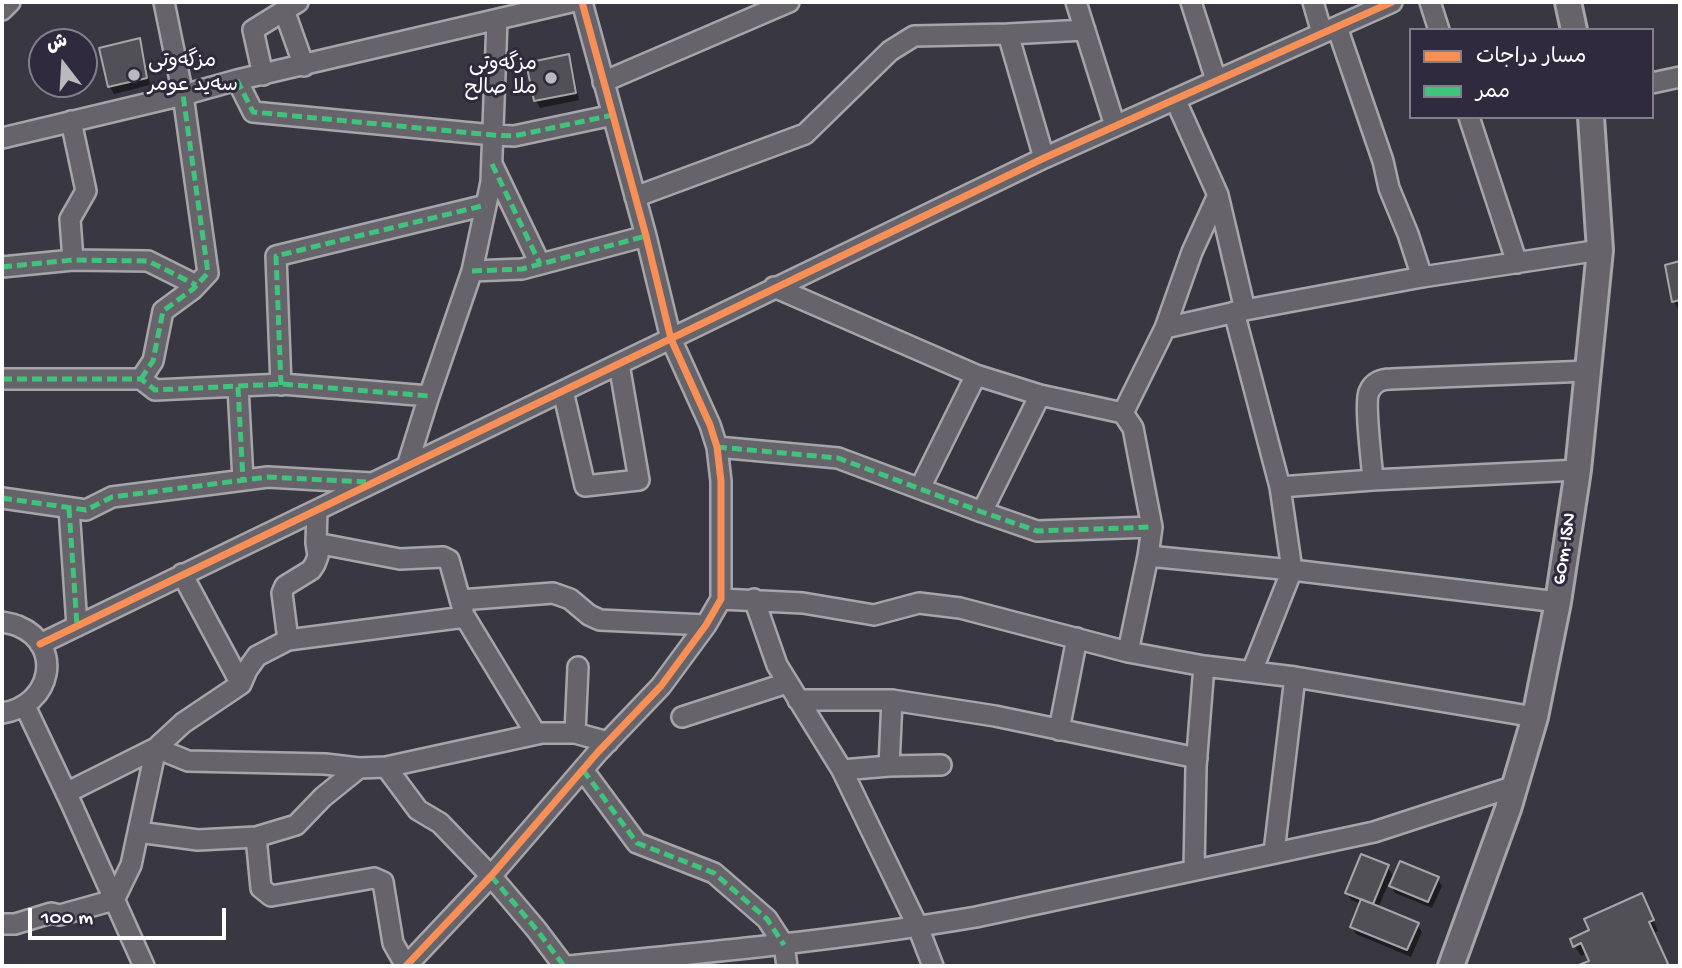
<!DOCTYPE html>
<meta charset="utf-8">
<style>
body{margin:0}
#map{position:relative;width:1682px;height:968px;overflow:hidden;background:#393741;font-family:"Gochi Hand","Playpen Sans Arabic",sans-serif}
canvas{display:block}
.frame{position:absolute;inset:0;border:4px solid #fff;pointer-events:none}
.legend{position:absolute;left:1409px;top:28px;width:245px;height:91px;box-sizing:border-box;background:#2f2a3d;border:2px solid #827f8b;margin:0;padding:9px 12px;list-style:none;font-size:21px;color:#fff}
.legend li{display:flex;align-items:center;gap:14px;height:35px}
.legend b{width:35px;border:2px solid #827f8b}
.north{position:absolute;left:28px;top:28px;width:70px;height:70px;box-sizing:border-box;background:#2f2a3d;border:2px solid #827f8b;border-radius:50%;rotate:343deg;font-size:19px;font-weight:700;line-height:28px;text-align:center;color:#fff}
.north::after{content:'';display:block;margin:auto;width:24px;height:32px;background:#bab9bc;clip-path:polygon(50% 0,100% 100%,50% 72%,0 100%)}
.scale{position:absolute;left:28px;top:908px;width:198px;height:32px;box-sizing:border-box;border:4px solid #fff;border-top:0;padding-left:9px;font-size:21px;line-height:24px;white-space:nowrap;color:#fff;-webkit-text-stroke:5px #2f2a3d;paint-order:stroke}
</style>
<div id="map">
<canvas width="1682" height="968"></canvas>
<div class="frame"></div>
<ul class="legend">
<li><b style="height:9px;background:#f78f57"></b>مسار دراجات</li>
<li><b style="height:9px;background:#40c37c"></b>ممر</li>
</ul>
<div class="north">ش</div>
<div class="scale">100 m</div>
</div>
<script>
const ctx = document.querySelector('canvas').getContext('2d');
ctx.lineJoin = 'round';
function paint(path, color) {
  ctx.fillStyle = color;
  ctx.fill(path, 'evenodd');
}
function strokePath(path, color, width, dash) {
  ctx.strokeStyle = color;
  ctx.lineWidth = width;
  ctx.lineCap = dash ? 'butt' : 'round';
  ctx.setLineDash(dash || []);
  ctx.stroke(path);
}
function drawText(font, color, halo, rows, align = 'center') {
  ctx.font = font + ' "Gochi Hand","Playpen Sans Arabic",sans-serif';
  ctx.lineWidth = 6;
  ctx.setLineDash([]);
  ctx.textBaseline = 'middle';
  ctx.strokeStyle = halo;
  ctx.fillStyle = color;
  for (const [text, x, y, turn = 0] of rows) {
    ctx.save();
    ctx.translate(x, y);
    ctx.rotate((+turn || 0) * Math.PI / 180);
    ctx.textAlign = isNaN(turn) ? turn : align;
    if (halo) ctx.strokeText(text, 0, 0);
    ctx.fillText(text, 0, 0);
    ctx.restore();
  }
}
const shadow = new Path2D(`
 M 139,40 L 143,48 L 150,85 L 114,94 L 110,87 Z
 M 568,56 L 572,63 L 579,100 L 540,108 L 536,101 L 528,64 Z
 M 1680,263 L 1680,308 L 1678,309 L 1674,301 L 1667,266 Z
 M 1388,867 L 1394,878 L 1437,878 L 1442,886 L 1432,908 L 1395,893 L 1389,882 L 1378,908 L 1417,924 L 1422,932 L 1411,957 L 1356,934 L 1352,927 L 1361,904 L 1351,900 L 1347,893 Z
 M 1647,906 L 1658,931 L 1654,933 L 1669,966 L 1580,966 L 1591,962 L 1587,953 L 1581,956 L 1575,946 Z`);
const building = new Path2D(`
 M 140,38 L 147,78 L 108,87 L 99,48 Z
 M 569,54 L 576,93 L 534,101 L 526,63 Z
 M 1680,261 L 1680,300 L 1672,302 L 1665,265 Z
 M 1361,854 L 1389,865 L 1373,904 L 1345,893 Z
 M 1400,861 L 1439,877 L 1428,902 L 1389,886 Z
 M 1642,893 L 1654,920 L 1649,922 L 1669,966 L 1576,966 L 1589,961 L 1581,943 L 1573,947 L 1570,939 L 1589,930 L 1584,919 Z
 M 1361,899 L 1419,923 L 1407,950 L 1350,927 Z`);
const minor = new Path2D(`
 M 1076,2 L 1115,126
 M 1191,2 L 1216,80
 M 1313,2 L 1322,33
 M 1430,2 L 1439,30
 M 2,10 L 10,2
 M 284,10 L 304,66
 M 1337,27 L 1383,161 L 1389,188 L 1408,234 L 1422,277
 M 1008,34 L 1085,30
 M 263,75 L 253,30 L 298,2
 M 237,80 L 253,112 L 493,135 L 514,136 L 613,115
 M 603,82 L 789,2
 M 1652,83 L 1680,77
 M 1175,99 L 1218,195 L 1245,310
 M 1469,117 L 1517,263
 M 71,121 L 86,191 L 70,219 L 73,260
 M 2,138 L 183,95 L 237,80 L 571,2
 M 492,164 L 540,264
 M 635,197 L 805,134 L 890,51 L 914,36 L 1008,34 L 1044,158
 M 2,267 L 73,260 L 148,261 L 196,285
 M 472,271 L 522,269 L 646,236
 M 774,287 L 976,375 L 1040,395 L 1123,413 L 1133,428 L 1152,527 L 1148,556 L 1128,652
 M 1234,312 L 1280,487 L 1292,570 L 1252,671
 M 1165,328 L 1245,310 L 1422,277 L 1600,250
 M 2,379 L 141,379 L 155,390 L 282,384 L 429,396
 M 141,379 L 153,361 L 163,311 L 193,289 L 208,273 L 183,95 L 164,2
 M 281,385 L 276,256 L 486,205
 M 238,387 L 243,480
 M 563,391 L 585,486 L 639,480 L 619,364
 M 1123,413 L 1165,328 L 1192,252 L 1218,195
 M 717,447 L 838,458 L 982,512 L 1037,531 L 1152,527
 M 407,466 L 429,396 L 472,271 L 491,182 L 497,20
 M 1373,480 C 1372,464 1364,403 1369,392 C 1373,382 1382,379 1391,379 L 1588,371
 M 1280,487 L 1373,480 L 1578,470
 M 920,488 L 976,375
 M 2,498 L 86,510 L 112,497 L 268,477 L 372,483
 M 69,508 L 77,626
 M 982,512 L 1040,395
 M 316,543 L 400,559 L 443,557 L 449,560 L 463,610
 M 1148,556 L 1292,570 L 1558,602
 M 182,574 L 241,684
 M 721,599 L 803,603 L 874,615 L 919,603 L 960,608 L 1128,652 L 1204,666 L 1295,677 L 1535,717
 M 754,599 L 777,665 L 842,770 L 918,927 L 933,966
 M 460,600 L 553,593 L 570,599 L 589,615 L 600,620 L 706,625
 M 2,622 C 7,623 13,624 18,626 C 64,645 52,706 2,713
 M 288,640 L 465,617 L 536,734
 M 40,644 L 1044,158 L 1392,2
 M 798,700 L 892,700 L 995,716 L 1197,758
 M 25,706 L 71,803 L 144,966
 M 682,717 L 787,683
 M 1059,730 L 1077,638
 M 575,733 L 578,667
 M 889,766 L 892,700
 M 386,767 L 418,810 L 440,823 L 491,876 L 536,929 L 564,966
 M 583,770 L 637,843 L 714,873 L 767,919 L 784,945 L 787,966
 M 842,770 L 889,766 L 941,765
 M 66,793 L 156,748 L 188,761 L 325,764 L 359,768 L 386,767 L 542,733 L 575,733 L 608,742
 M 138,832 L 198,840 L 256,837 L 261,888 L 271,896 L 374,878 L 383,882 L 393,943 L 406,966
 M 256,837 L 296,825 L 323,797 L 359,768
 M 1274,852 L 1295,677
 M 1194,870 L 1196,767 L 1204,666
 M 2,924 L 15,924 L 51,913 L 60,915 L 114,900 L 131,865 L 156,748 L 183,723 L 241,684 L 247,670 L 257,656 L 288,640 L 282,593 L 285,586 L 311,570 L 315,564 L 318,556 L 316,543 L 317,510
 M 406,966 L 491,876 L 598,752 L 661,686 L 706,625 L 721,599 L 721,481 L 717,447 L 710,425 L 671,339 L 646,236 L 582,2
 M 568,966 C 704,953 841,940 976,917 L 1374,832 L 1515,786`);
const major = new Path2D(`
 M 1568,2 L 1574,30
 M 1451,966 L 1508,809 L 1535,717 L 1558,602 L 1578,470 L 1600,250 L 1591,117`);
const quiet = new Path2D(`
 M 237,80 L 253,112 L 493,135 L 514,136 L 613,115
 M 492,164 L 540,264
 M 2,267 L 73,260 L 148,261 L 196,285
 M 472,271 L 522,269 L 646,236
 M 2,379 L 141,379 L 155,390 L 282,384 L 429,396
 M 141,379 L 153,361 L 163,311 L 193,289 L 208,273 L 183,95
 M 281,385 L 276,256 L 486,205
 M 238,387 L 243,480
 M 717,447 L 838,458 L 982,512 L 1037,531 L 1152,527
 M 2,498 L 86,510 L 112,497 L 268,477 L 366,482
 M 69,508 L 77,626
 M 583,770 L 637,843 L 714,873 L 767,919 L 784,945
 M 491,876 L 536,929 L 564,966`);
const cycleway = new Path2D(`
 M 40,644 L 1044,158 L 1392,2
 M 406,966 L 491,876 L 598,752 L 661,686 L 706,625 L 721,599 L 721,481 L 717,447 L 710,425 L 671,339 L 646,236 L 582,2`);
const markers = [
 [134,75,7,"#bab9bc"],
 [551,78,7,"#bab9bc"]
];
const poiNames = [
 ["مزگەوتی",148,63],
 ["سەید عومر",148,87],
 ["مزگه‌وتی",537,66,"right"],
 ["ملا صالح",537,90,"right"]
];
const streetNames = [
 ["60m-ISN",1566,549,-81]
];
paint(shadow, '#0007');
paint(building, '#515056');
strokePath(building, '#a6a5aa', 2);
strokePath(minor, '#a6a5aa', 24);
strokePath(major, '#a6a5aa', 30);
strokePath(minor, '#66646a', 19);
strokePath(major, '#66646a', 24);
strokePath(quiet, '#40c37c', 5, [10, 5]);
strokePath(cycleway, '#f78f57', 7);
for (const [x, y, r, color] of markers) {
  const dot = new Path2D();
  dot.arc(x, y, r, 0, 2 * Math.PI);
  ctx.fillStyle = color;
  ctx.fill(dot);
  strokePath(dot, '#2f2a3d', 2.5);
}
drawText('21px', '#fff', '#2f2a3d', poiNames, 'left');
drawText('21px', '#fff', '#2f2a3d', streetNames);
</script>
